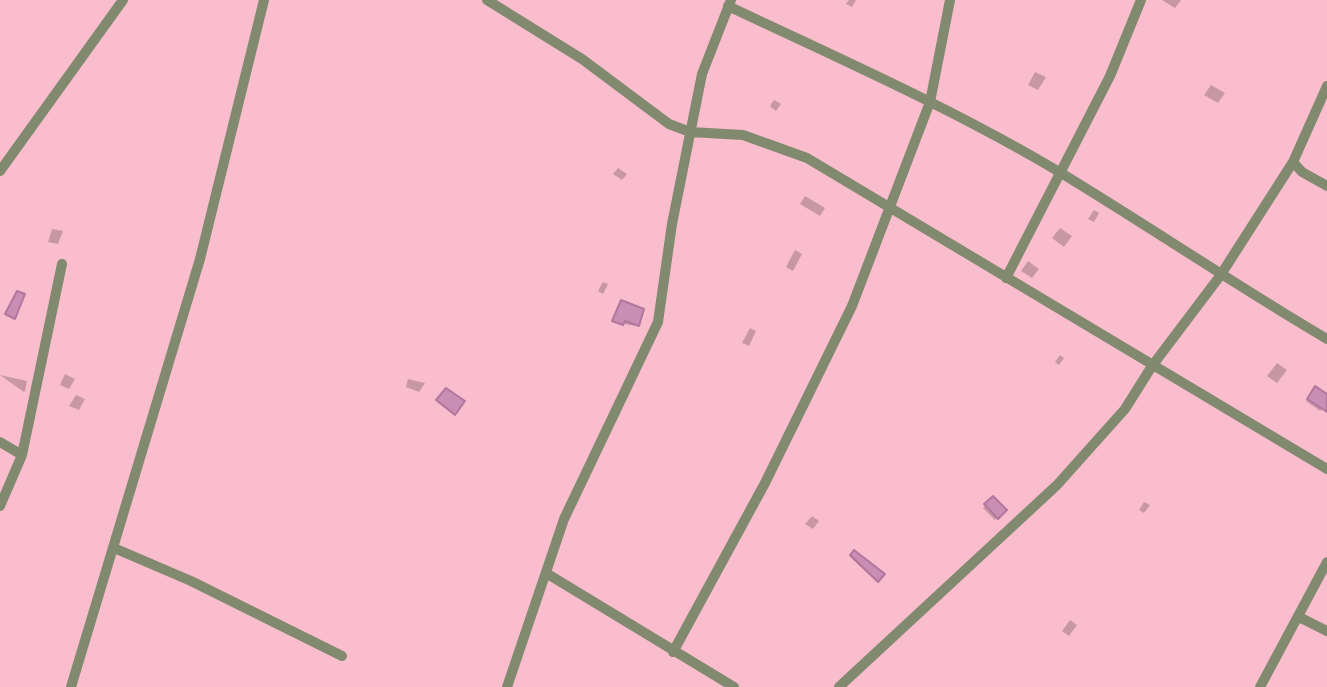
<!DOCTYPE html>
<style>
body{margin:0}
canvas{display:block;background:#f9bdcd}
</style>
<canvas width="1327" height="687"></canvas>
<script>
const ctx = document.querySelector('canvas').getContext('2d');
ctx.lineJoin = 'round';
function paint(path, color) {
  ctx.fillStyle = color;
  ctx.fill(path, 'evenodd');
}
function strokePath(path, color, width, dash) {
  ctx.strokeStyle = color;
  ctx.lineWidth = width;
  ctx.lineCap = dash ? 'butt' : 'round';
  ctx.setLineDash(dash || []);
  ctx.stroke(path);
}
const shadow = new Path2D(`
 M 849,0 L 856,0 L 852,7 L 846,4 Z
 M 1162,0 L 1181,0 L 1175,8 Z
 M 1035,72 L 1046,77 L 1038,90 L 1028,85 Z
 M 1211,85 L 1225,93 L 1218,103 L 1204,95 Z
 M 774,100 L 781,104 L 776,111 L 770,106 Z
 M 618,168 L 627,174 L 622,180 L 613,174 Z
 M 805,196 L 825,208 L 820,216 L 800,204 Z
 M 1094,210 L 1099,213 L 1094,222 L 1088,219 Z
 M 1060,228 L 1072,236 L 1064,247 L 1052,238 Z
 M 52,229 L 63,231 L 58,244 L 48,242 Z
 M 795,250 L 802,254 L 793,271 L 786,267 Z
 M 1028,261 L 1039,269 L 1032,278 L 1021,271 Z
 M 603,282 L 608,284 L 603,294 L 598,291 Z
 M 620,304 L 638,325 L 636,326 L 612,322 Z
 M 750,328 L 756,331 L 749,346 L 742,343 Z
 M 1060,355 L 1064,358 L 1059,365 L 1055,362 Z
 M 1277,363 L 1287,370 L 1277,383 L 1267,376 Z
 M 65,374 L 75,379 L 69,389 L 60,385 Z
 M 0,375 L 27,381 L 25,391 L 24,392 Z
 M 408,379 L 425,383 L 419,392 L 406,387 Z
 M 1313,390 L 1327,396 L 1327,403 L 1320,411 L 1306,401 Z
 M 76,395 L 85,399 L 79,410 L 69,406 Z
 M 993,498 L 1004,510 L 995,520 L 983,508 Z
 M 1144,502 L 1150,505 L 1144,513 L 1139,510 Z
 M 812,516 L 819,521 L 813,529 L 805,524 Z
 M 854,553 L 882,574 L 876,581 L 850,557 Z
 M 1070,620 L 1077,625 L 1069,636 L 1062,631 Z`);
const building = new Path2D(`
 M 17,291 L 25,294 L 15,319 L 5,314 Z
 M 621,300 L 644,309 L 639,326 L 625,321 L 623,325 L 612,321 Z
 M 1315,386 L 1327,394 L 1327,412 L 1307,399 Z
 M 446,388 L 465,401 L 455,415 L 436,400 Z
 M 993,496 L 1007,510 L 998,519 L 984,504 Z
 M 854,550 L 885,574 L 878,582 L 850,555 Z`);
const minor = new Path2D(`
 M 487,0 L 582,59 L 669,124 L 690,132 L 743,135 L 807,158 L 1327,469
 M 728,6 C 840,59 954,109 1061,173 C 1150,227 1237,286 1327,339
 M 1293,162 L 1302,172 L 1327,186
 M 0,171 L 123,0
 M 1006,278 L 1110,76 L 1141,0
 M 0,442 L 22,455
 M 0,506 L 22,455 L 62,264
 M 114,548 L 191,581 L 342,656
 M 546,573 L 734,687
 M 1299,617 L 1327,631
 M 673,652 L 765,483 L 852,306 L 930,102 L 950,0
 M 71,687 L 200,259 L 264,0
 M 507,687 L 564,519 L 658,322 L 672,224 L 702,74 L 731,0
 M 839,687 L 1057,485 L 1125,409 L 1152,366 L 1220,276 L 1293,162 L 1327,86
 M 1260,687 L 1327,562`);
paint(shadow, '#0003');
paint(building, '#ca8db4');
strokePath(building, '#b2779d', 2);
strokePath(minor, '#81896e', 10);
</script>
